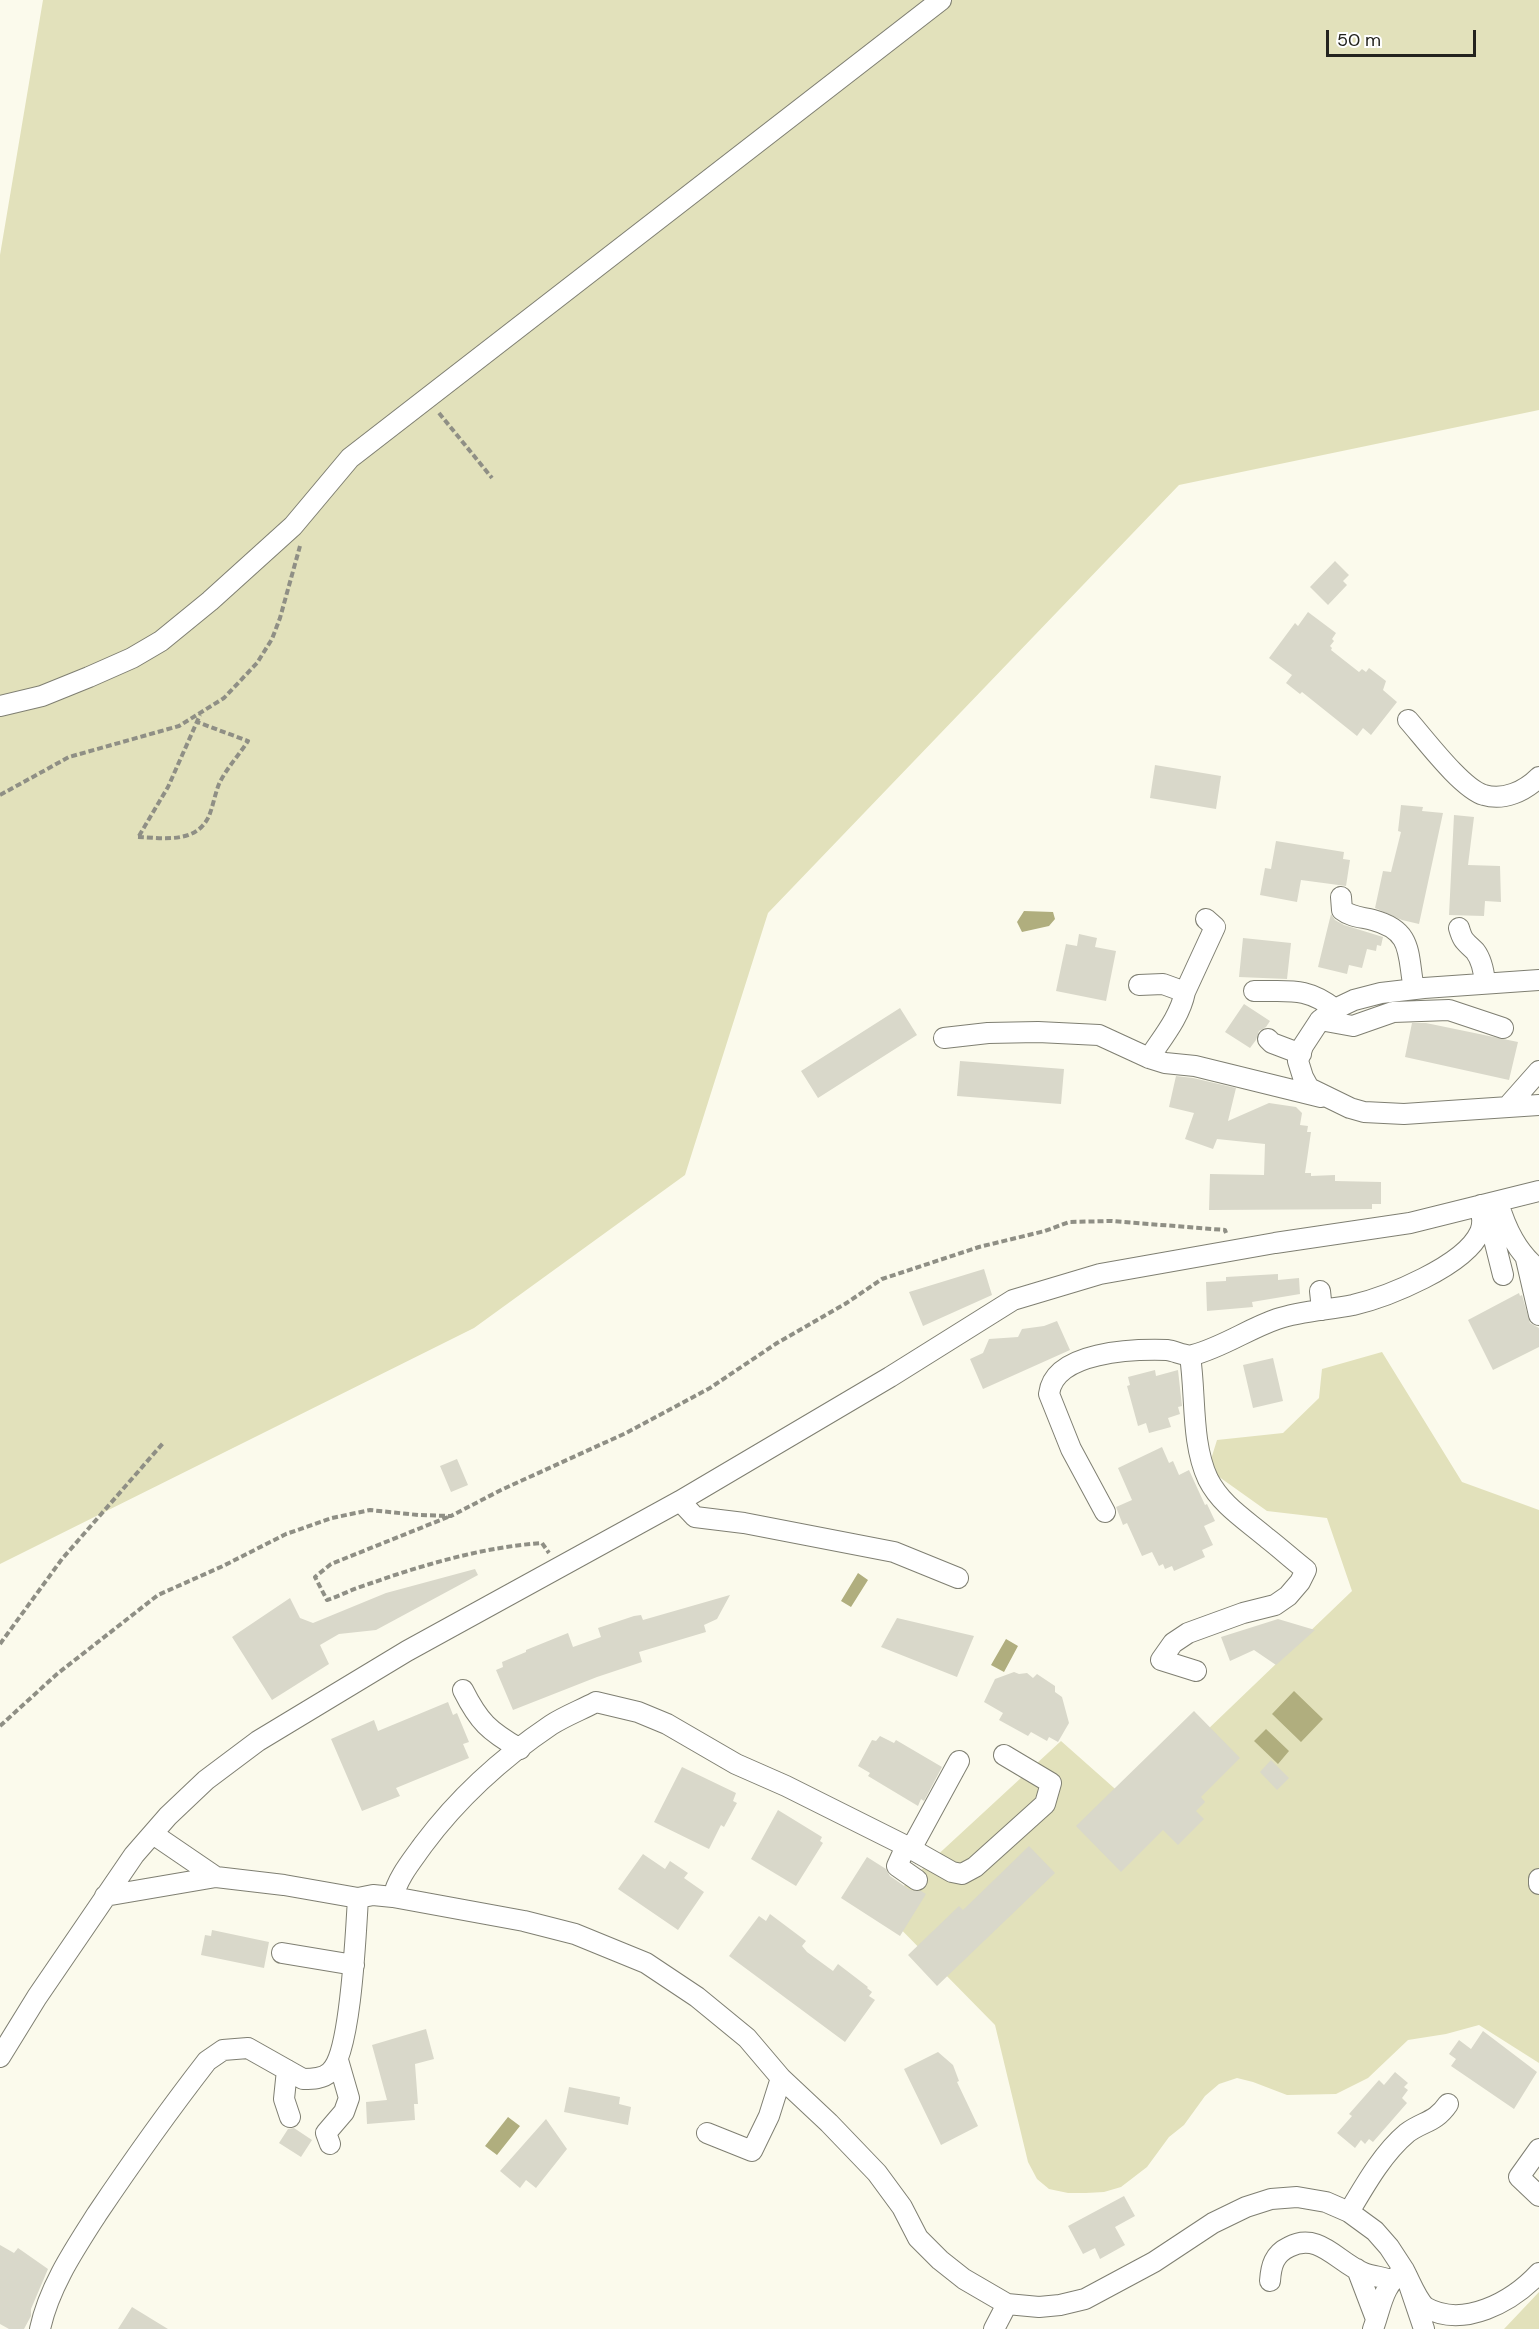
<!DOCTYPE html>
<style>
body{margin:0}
#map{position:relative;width:1539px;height:2329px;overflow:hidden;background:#fbfaec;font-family:"DM Sans",sans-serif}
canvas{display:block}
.scale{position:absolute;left:1326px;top:30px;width:150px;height:27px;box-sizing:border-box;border:3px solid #23231e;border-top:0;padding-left:8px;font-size:18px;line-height:21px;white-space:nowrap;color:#23231e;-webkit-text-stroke:4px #fff;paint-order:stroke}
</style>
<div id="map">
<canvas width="1539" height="2329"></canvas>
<div class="scale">50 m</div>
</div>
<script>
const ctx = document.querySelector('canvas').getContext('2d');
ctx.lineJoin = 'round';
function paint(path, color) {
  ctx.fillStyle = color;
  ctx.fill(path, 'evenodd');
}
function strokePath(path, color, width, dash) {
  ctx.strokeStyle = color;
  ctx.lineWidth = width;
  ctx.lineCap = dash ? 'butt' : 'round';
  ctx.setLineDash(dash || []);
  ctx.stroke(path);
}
const green = new Path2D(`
 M 43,0 L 1539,0 L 1539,410 L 1179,485 L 768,913 L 685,1175 L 474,1328 L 0,1564 L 0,255 Z
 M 1382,1352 L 1462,1482 L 1539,1510 L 1539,2063 L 1479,2025 L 1446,2034 L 1408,2040 L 1368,2078 L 1336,2094 L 1287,2095 L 1253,2082 L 1237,2078 L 1219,2084 L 1205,2096 L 1184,2125 L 1169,2137 L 1147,2167 L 1121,2187 L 1104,2192 L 1086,2193 L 1068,2193 L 1049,2189 L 1037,2179 L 1028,2162 L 995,2025 L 880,1908 L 1061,1741 L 1131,1803 L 1352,1591 L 1327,1518 L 1267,1511 L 1208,1469 L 1217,1440 L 1283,1433 L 1319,1398 L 1322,1369 Z
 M 1539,2292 L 1539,2329 L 1504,2329 Z`);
const water = new Path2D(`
 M 1024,911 L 1053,912 L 1055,919 L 1049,926 L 1022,932 L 1017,922 Z
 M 858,1573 L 868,1580 L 851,1607 L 841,1601 Z
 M 1006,1639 L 1018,1646 L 1004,1672 L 991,1665 Z
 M 1294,1691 L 1323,1719 L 1301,1742 L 1272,1714 Z
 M 1266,1729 L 1289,1751 L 1278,1764 L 1254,1741 Z
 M 508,2117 L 520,2126 L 497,2155 L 485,2146 Z`);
const building = new Path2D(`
 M 1335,561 L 1349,575 L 1343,581 L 1347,585 L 1328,605 L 1310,587 Z
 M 1308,612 L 1336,633 L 1332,639 L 1334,641 L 1330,646 L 1332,648 L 1331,650 L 1359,672 L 1362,669 L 1366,672 L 1369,668 L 1386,681 L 1383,690 L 1397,702 L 1371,735 L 1363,728 L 1357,736 L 1302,692 L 1300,694 L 1286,683 L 1292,675 L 1269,658 L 1295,623 L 1298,626 Z
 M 1155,765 L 1221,776 L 1216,809 L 1150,798 Z
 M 1401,805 L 1423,807 L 1422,811 L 1443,813 L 1419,924 L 1402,920 L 1375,908 L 1383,871 L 1391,872 L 1401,832 L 1398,831 Z
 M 1454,815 L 1474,817 L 1468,865 L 1500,866 L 1501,902 L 1485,901 L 1484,916 L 1449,915 Z
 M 1276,841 L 1344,852 L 1343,859 L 1350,860 L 1346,886 L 1301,880 L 1297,902 L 1260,895 L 1265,868 L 1271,869 Z
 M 1331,914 L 1335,920 L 1344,925 L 1383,937 L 1381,946 L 1377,945 L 1376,951 L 1367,949 L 1362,968 L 1349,965 L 1347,974 L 1318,967 Z
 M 1079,934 L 1097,938 L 1095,947 L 1116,951 L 1106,1001 L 1056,991 L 1066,944 L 1077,946 Z
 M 1243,938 L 1291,943 L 1287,979 L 1239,977 Z
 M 1244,1004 L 1270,1021 L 1266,1027 L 1259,1031 L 1256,1040 L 1250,1048 L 1225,1032 Z
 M 900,1008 L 917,1035 L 818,1098 L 801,1071 Z
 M 1412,1023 L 1426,1023 L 1518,1042 L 1509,1080 L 1405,1057 Z
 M 960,1061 L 1064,1069 L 1061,1104 L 957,1096 Z
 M 1176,1076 L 1193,1078 L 1236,1088 L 1228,1121 L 1269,1103 L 1296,1107 L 1302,1113 L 1300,1125 L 1308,1126 L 1307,1132 L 1311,1132 L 1305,1173 L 1311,1173 L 1311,1176 L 1335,1175 L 1335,1181 L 1381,1182 L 1381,1204 L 1372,1204 L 1372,1209 L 1209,1210 L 1210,1174 L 1264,1175 L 1265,1144 L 1217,1139 L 1213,1149 L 1185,1139 L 1194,1113 L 1169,1107 Z
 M 984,1269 L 992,1295 L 923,1326 L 909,1292 Z
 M 1278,1274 L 1278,1280 L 1299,1278 L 1300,1294 L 1252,1302 L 1253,1307 L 1207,1311 L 1206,1282 L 1226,1281 L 1226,1277 Z
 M 1519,1293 L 1520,1296 L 1522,1295 L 1530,1323 L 1539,1328 L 1539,1347 L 1493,1370 L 1468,1320 Z
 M 1057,1321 L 1070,1350 L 983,1389 L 970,1359 L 983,1353 L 989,1339 L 1018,1337 L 1022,1329 L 1044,1326 Z
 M 1273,1358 L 1283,1401 L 1253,1408 L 1243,1365 Z
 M 1155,1370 L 1156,1376 L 1178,1370 L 1182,1406 L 1178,1407 L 1180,1414 L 1168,1418 L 1171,1427 L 1149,1433 L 1146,1423 L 1138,1426 L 1127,1386 L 1130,1385 L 1128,1377 Z
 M 1162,1447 L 1169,1463 L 1173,1461 L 1179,1475 L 1189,1470 L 1205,1505 L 1207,1504 L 1215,1521 L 1204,1526 L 1213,1545 L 1202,1550 L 1205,1557 L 1174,1571 L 1172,1566 L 1165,1569 L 1163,1564 L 1159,1566 L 1152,1552 L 1142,1556 L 1127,1523 L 1123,1525 L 1116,1507 L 1132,1500 L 1118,1468 Z
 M 457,1459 L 468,1485 L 451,1492 L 440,1466 Z
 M 475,1569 L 478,1575 L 376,1630 L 339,1634 L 320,1645 L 329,1664 L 272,1700 L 232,1637 L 290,1598 L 300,1618 L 313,1623 L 386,1593 Z
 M 730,1595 L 717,1619 L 704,1625 L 706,1632 L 639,1652 L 642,1662 L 597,1677 L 513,1710 L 496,1670 L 503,1667 L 502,1662 L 526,1652 L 526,1650 L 568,1633 L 573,1647 L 601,1637 L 598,1628 L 634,1616 L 641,1615 L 643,1620 Z
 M 897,1618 L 974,1636 L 957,1677 L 881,1647 Z
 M 1278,1619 L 1315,1630 L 1276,1665 L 1254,1650 L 1230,1661 L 1221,1637 Z
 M 1014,1672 L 1019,1674 L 1027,1673 L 1033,1678 L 1037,1674 L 1055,1686 L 1055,1692 L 1062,1697 L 1069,1723 L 1058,1742 L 1049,1737 L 1047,1741 L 1031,1732 L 1028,1736 L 999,1720 L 1003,1713 L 984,1702 L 995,1679 Z
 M 448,1702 L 453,1715 L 457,1713 L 469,1742 L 463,1744 L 469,1758 L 396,1788 L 400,1796 L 362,1811 L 331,1739 L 374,1720 L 378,1731 Z
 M 1194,1711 L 1240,1758 L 1201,1797 L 1205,1802 L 1196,1811 L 1204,1819 L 1178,1845 L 1163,1830 L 1121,1872 L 1076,1826 Z
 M 880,1736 L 894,1743 L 896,1740 L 942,1767 L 924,1801 L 921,1799 L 918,1806 L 868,1776 L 870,1773 L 858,1766 L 872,1740 L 876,1741 Z
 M 1271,1760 L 1289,1778 L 1277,1790 L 1260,1772 Z
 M 682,1767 L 736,1793 L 733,1801 L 737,1803 L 724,1827 L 721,1825 L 709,1849 L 654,1822 Z
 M 778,1810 L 822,1837 L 820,1841 L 823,1843 L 796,1886 L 751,1859 Z
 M 1029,1846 L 1055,1873 L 937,1986 L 908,1955 L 959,1906 L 963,1910 Z
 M 643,1854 L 665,1869 L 670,1861 L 688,1873 L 684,1878 L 704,1892 L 678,1930 L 618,1889 Z
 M 867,1857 L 886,1869 L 890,1876 L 910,1890 L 921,1891 L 926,1894 L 900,1936 L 841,1898 Z
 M 770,1914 L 806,1941 L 802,1946 L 807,1952 L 833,1971 L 838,1964 L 868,1987 L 867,1988 L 872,1992 L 869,1996 L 875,2000 L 845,2042 L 729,1956 L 759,1916 L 766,1921 Z
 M 212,1930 L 269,1942 L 264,1968 L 201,1955 L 205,1935 L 211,1936 Z
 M 426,2029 L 434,2059 L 415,2064 L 418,2104 L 414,2104 L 415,2120 L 367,2124 L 366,2102 L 387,2100 L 372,2045 Z
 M 1483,2031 L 1537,2072 L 1514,2109 L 1451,2066 L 1456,2059 L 1449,2054 L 1459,2040 L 1471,2049 Z
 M 938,2052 L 953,2065 L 959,2081 L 957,2082 L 978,2126 L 941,2145 L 904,2069 Z
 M 1395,2072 L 1408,2083 L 1404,2087 L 1408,2090 L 1402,2098 L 1407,2103 L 1373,2142 L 1369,2139 L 1365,2144 L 1361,2140 L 1355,2148 L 1337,2133 L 1352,2116 L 1349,2114 L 1379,2080 L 1384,2085 Z
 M 569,2087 L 620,2097 L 619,2104 L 631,2107 L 628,2125 L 564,2112 Z
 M 546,2119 L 567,2149 L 536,2188 L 526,2180 L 520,2188 L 500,2171 Z
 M 294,2128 L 312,2140 L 301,2157 L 279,2143 L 288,2129 Z
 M 1124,2196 L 1135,2216 L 1115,2227 L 1125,2245 L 1100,2259 L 1095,2248 L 1083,2254 L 1068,2226 Z
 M 0,2245 L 14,2253 L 18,2248 L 48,2269 L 31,2309 L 31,2316 L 24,2329 L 9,2329 L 0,2324 Z
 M 132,2307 L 168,2329 L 118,2329 Z`);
const path = new Path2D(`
 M 439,413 L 492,478
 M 0,795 L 69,757 L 179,726 L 224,698 L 257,663 L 272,639 L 280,618 L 300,546
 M 139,836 L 168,787 L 200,715
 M 138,837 C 164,838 196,844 209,816 C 213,806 215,794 219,784 C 226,769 239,755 248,741 L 197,722
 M 448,1517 L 331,1564 L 315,1577 L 327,1600 C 340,1596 352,1589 366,1585 C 422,1565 483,1547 542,1543 L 549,1553
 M 0,1644 L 62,1559 L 164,1442
 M 0,1726 L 57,1674 L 158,1595 L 223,1566 L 286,1534 L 332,1518 L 370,1510 L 418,1515 L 451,1516 L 501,1490 L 626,1433 L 710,1388 L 777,1343 L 845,1304 L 882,1279 L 979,1247 L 1045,1231 L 1069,1222 L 1111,1221 L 1225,1230 L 1226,1233`);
const minor = new Path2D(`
 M 0,706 L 42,696 L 89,677 L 132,658 L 161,641 L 210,601 L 293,526 L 350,458 L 941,0
 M 1408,720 C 1424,738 1462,789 1484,795 C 1504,801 1525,791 1539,777
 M 1341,897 L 1342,910 C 1351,917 1361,917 1373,920 C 1414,931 1407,954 1414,989
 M 1459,928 C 1463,942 1465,941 1475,951 C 1482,960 1484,972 1485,983
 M 1539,980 L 1424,988 L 1381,993 L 1354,1000 L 1335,1009 L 1320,1020 L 1303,1046 L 1298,1061 L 1303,1077 L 1309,1088 L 1350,1108 L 1364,1112 L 1404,1114 L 1539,1105
 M 1139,985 L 1163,984 L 1185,992 C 1180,1017 1162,1038 1149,1058
 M 1254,991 C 1289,992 1305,986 1335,1009
 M 1185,992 L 1215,927 L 1206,919
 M 1320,1020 L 1353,1026 L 1393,1012 L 1449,1010 L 1503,1028
 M 944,1038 L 988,1033 L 1038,1032 L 1099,1035 L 1149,1058 L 1165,1063 L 1195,1066 L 1321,1097
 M 1268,1039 L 1272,1043 L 1301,1054
 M 1508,1106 L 1539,1071
 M 1498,1202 C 1506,1229 1517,1252 1539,1270
 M 1482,1219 L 1493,1235 L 1503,1275
 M 1526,1259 L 1539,1315
 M 1320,1291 L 1322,1310
 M 1190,1356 C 1196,1395 1191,1443 1208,1479 C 1221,1505 1246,1520 1267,1538 C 1280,1548 1293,1560 1306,1570 L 1300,1582 L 1288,1596 L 1275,1605 L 1243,1613 L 1188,1633 L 1173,1643 L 1161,1660 L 1196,1671
 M 680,1501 L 695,1517 L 744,1523 L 894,1552 L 958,1578
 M 1105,1512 L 1071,1449 L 1049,1394 C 1054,1351 1134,1349 1167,1350 C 1176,1351 1185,1357 1193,1355 C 1223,1347 1248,1329 1277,1319 C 1301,1311 1328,1310 1353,1305 C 1387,1297 1465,1266 1480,1232 C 1484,1224 1482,1213 1481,1205
 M 463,1690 C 479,1722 489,1731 520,1749
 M 153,1834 L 216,1877
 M 906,1846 L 897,1866 L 917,1880
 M 911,1849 L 959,1761
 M 1539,1879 L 1539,1884
 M 105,1896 L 216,1877 L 284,1885 L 358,1898 L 373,1895 L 393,1897 L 524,1921 L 575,1934 L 646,1963 L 697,1997 L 747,2038 L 781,2078 L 829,2123 L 877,2173 L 902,2207 L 918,2238 L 940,2260 L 964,2279 L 1007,2304 L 1039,2307 L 1060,2305 L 1085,2299 L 1154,2262 L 1213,2223 L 1246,2207 L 1271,2199 L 1297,2197 L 1326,2202 L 1349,2212 L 1375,2231 L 1389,2247 L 1404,2270 L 1424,2329
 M 393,1897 C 398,1877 411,1862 423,1845 C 458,1798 502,1758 551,1725 C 565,1716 581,1710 596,1702 L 638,1712 L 667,1724 L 736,1764 L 786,1786 L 906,1846 L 952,1872 L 962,1874 L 975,1867 L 1045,1804 L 1051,1783 L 1004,1755
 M 282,1953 L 354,1965
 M 0,2057 L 37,1997 L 134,1855 L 168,1816 L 206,1780 L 258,1741 L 407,1651 L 680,1501 L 890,1377 L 1013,1300 L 1100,1274 L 1275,1243 L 1410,1223 L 1539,1191
 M 287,2070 L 284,2099 L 290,2117
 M 707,2133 L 752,2151 L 769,2116 L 781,2078
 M 330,2144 L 326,2133 L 344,2112 L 349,2098 L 338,2060
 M 1539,2149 L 1519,2177 L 1539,2196
 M 1349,2212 C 1365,2185 1383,2153 1407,2133 C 1423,2121 1435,2123 1448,2104
 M 1357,2269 L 1376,2319
 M 1270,2281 C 1271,2266 1274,2254 1289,2247 C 1319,2231 1338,2263 1364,2273 C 1372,2276 1382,2277 1391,2280
 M 40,2329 C 49,2287 74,2250 97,2214 C 132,2162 169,2110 207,2061 L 223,2050 L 248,2048 L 303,2079 C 312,2079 323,2079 330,2072 C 351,2054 356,1929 358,1898
 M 994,2329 L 1007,2304
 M 1373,2329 C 1382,2305 1382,2286 1404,2270 C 1410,2281 1416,2298 1425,2307 C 1463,2329 1512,2302 1539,2273`);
paint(green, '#e2e1bb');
paint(water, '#b0ae7e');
paint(building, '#d9d8ca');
strokePath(minor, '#7f7f72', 22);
strokePath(path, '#8f8f85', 4, [6, 3]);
strokePath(minor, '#fff', 20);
</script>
